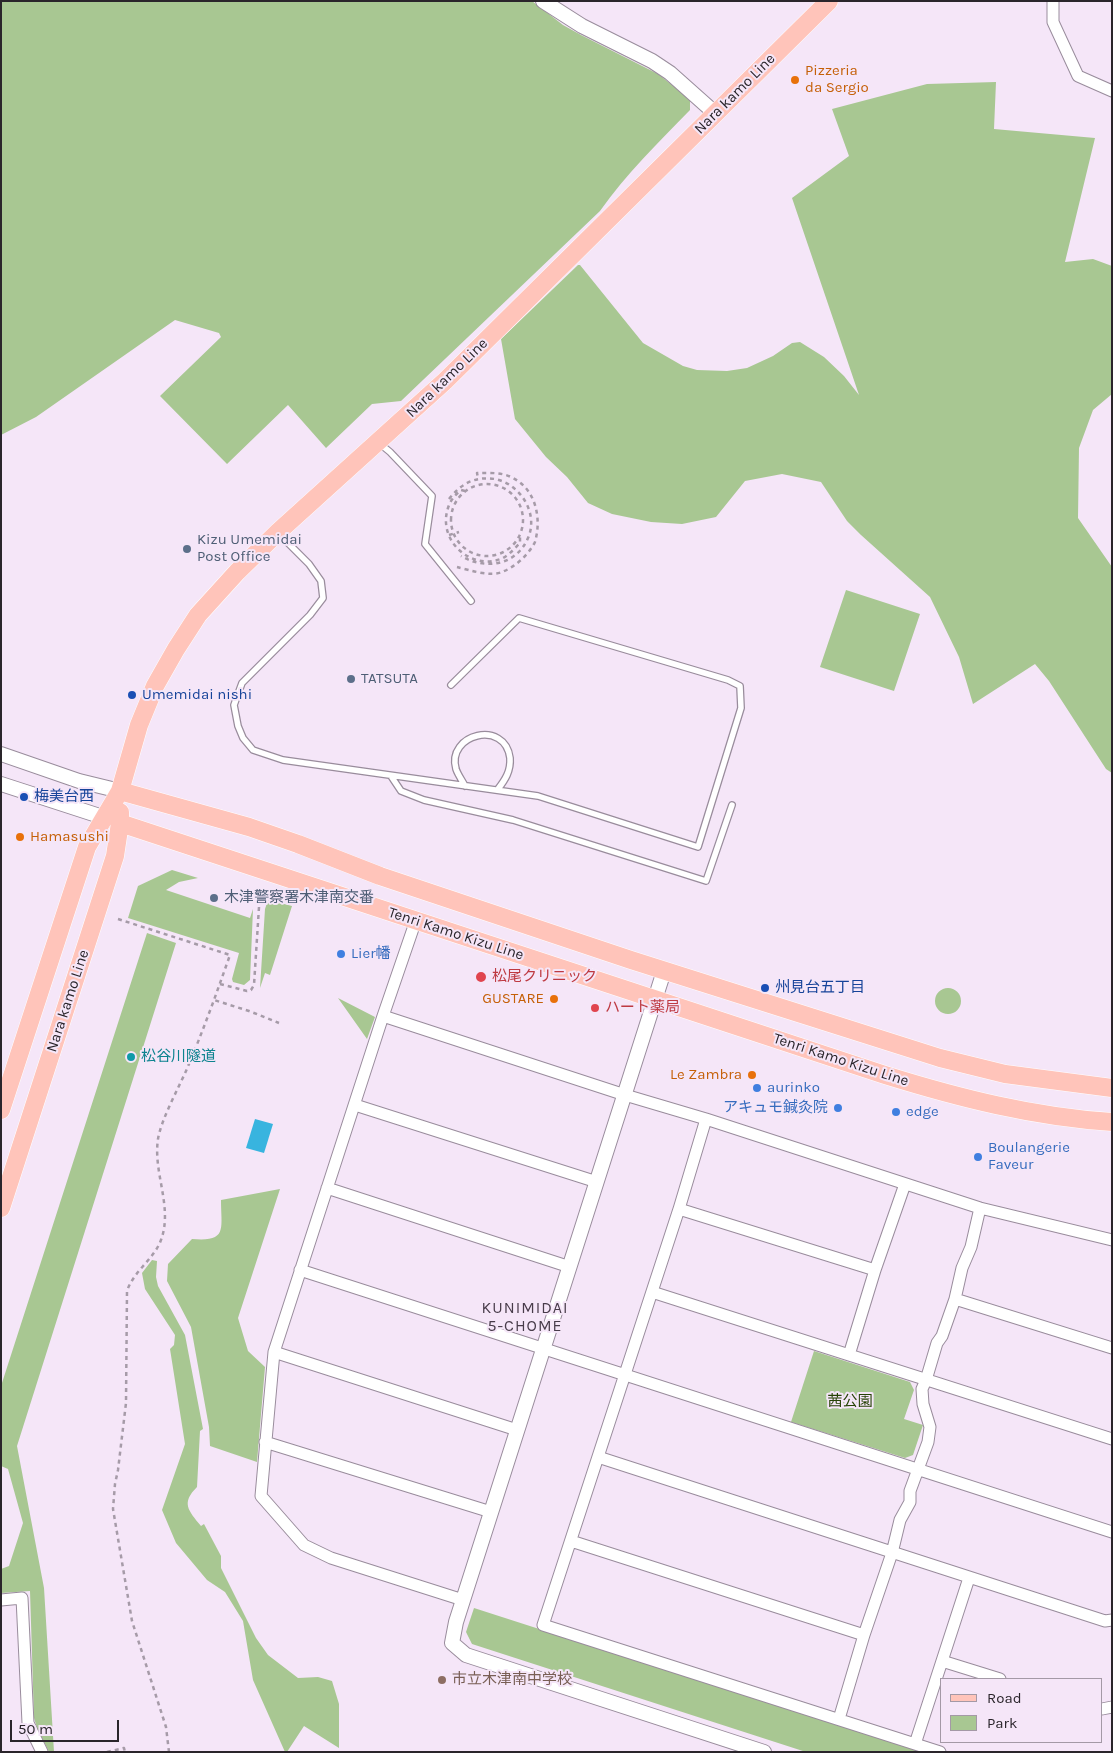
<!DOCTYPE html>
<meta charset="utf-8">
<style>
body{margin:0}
#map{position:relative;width:1113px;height:1753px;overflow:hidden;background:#f5e6f8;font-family:Karla,sans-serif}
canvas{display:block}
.frame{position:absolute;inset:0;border:2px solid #2a252b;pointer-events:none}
.legend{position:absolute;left:940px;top:1678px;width:162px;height:65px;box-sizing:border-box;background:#f5e6f8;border:1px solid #a499a6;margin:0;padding:6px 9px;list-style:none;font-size:15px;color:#2a252b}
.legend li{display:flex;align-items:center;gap:10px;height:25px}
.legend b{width:25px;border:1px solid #a499a6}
.scale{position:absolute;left:10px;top:1720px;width:109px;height:22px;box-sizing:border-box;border:2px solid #2a252b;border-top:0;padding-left:6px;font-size:15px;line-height:18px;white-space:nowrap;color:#2a252b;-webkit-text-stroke:4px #f5e6f8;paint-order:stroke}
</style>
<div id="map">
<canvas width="1113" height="1753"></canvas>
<div class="frame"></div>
<ul class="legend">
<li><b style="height:6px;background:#ffc4ba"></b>Road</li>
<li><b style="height:14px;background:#a8c792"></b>Park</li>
</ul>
<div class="scale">50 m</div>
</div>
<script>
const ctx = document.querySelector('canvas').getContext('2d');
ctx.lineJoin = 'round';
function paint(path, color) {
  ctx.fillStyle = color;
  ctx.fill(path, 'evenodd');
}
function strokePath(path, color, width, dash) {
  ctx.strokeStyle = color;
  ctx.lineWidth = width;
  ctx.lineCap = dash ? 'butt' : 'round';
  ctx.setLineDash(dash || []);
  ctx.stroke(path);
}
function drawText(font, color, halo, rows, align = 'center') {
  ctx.font = font + ' Karla,"Noto Sans JP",sans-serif';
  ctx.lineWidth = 4;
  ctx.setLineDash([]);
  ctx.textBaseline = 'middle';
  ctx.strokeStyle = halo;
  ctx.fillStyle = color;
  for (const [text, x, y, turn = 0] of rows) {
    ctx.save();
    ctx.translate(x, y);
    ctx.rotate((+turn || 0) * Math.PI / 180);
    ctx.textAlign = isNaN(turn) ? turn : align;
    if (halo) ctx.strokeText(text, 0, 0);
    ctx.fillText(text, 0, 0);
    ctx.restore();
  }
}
const green = new Path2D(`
 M 1,1 L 532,1 L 563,25 L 581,35 L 658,74 L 690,99 L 690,110 C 658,143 626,174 600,211 L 401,401 L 372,404 L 326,448 L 288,405 L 227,464 L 160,396 L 221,337 L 219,333 L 175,320 L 36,417 L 1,435 Z
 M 996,82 L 994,129 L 1095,138 L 1065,262 L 1093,259 L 1112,266 L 1112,394 L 1093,410 L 1079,448 L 1078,518 L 1112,567 L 1112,773 L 1106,769 L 1049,681 L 1035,664 L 973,704 L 959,657 L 930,597 L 861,535 L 847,521 L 821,482 L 782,474 L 745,481 L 716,517 L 682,524 L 651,522 L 612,514 L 588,503 L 567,477 L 546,457 L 515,419 L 501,339 L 578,265 L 580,265 L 643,343 L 683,366 L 697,370 L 727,371 L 747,368 L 773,356 L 792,343 L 800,342 L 824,357 L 844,376 L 859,395 L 792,198 L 849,156 L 832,109 L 927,84 Z
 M 846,590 L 920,614 L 894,691 L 820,667 Z
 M 172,870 L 198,878 L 179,882 L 166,890 L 250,918 L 253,909 L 250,980 L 244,985 L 233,982 L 232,979 L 239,953 L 128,918 L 138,886 Z
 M 268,900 L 292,906 L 270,975 L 265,973 L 260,988 L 265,909 Z
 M 147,933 L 176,943 L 17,1446 L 44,1588 L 54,1752 L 49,1752 L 37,1728 L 34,1718 L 30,1591 L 1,1593 L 1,1569 L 9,1566 L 23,1523 L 8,1469 L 1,1466 L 1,1386 Z
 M935 1001a13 13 0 1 1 26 0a13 13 0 1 1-26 0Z
 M 338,998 L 375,1017 L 367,1039 Z
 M 280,1189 L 238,1318 L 248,1351 L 265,1367 L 257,1462 L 210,1446 L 209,1427 L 191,1327 L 167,1281 L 168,1264 L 192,1239 C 228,1242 221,1229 221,1200 Z
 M 152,1260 L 157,1261 L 156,1277 L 158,1286 L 185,1335 L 203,1429 L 200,1431 L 197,1487 C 181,1503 188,1510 201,1526 L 204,1524 L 221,1556 L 221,1568 L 256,1638 L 268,1655 L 298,1678 L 318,1677 L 332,1681 L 339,1704 L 339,1748 L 304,1726 L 287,1752 L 285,1752 L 253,1680 L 243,1621 L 225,1592 L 207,1580 L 176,1543 L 162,1510 L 185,1444 L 170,1349 L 174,1345 L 175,1335 L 145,1289 L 142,1273 Z
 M 814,1351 L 910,1382 L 914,1390 L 904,1419 L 923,1425 L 913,1455 L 905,1458 L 791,1422 Z
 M 474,1608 L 921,1752 L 806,1752 L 472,1644 L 466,1632 Z`);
const water = new Path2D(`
 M 255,1119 L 273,1124 L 264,1153 L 246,1148 Z`);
const path = new Path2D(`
 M451 520a36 36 0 1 1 72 0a36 36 0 1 1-72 0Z
 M 465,491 L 461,490 C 455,495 450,501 448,508 C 437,541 472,572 503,558 C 510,554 515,548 520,543 L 520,536
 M 449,499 C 461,484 474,476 495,479 C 520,484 539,513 528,538 C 516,566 485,570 461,556
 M 457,567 C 469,570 490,577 502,572 C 515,567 527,556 534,544 C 536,541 536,537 537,533 C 540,511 533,487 511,477 C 501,472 488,473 477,473 L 478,478
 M 118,919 L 230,955 L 214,1000
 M 220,984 L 247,991 L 251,990 L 254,985 L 259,907 L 265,891
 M 107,1752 L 124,1748 L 125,1752
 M 169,1752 L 166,1727 L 132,1621 L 113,1509 L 115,1484 L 118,1470 L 126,1403 L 127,1291 C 134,1270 156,1258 162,1237 C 172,1205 153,1172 158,1139 C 161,1120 178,1089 186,1071 C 196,1048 205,1024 214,1000 L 249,1011 L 279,1023`);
const service = new Path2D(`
 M 379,443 L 390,452 L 432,496 L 425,544 L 471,601
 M 279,534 L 309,564 L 321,581 L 323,598 L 310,615 L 242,683 L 234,705 L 238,726 L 243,738 L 253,750 L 283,760 L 538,796 L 698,847 L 741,708 L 740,686 L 728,680 L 519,618 L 451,685
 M 391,776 L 401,791 L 424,800 L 513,820 L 706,881 L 732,805
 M 465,786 C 462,780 458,775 456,769 C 446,734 505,719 510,758 C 511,771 505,780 498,789`);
const minor = new Path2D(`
 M 1053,1 L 1053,22 L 1078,76 L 1112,91
 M 416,920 L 383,1016 L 274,1352 L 261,1496 L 304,1545 L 331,1558 L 463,1600
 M 383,1016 L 625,1095 L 706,1119 L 980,1208 L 1112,1240
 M 355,1105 L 597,1182
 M 706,1119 L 679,1209 L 543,1625 L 940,1752
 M 327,1188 L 570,1267
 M 679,1209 L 875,1270
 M 300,1270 L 1112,1532
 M 652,1292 L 1112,1439
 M 955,1299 L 1112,1348
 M 274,1352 L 517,1430
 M 849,1355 L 875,1270 L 905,1184
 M 265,1442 L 491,1512
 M 598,1457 L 1105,1621 L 1112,1620
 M 571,1541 L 864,1635
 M 1,1600 L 22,1598 L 28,1723 L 42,1752
 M 942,1661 L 1000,1679
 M 1102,1709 L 1112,1707
 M 839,1719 L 864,1635 L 892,1553 L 900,1520 L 910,1502 L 910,1491 L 928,1442 L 930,1427 L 923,1404 L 922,1389 L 926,1380 L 937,1343 L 942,1336 L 955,1299 L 962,1268 L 971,1247 L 980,1208
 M 915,1744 L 969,1578`);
const tertiary = new Path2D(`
 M 543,1 L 582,26 L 652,61 L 670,73 L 716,114
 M 1,754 L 79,781 L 120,791
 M 1,784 L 112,820
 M 664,971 L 456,1622 L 452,1643 L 466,1655 L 764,1752`);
const primary = new Path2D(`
 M 120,791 L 249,827 L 298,844 L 380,876 L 631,960 L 940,1058 L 1005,1074 L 1112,1088
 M 120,823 L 885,1075 C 959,1098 1034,1117 1112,1122
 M 1,1110 L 87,847 L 120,791 L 139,725 L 155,686 L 176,649 L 198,615 L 237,572 L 278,532 L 445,381 L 829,1
 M 1,1208 L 115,856 L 120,823 L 120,812`);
const pathBridge = new Path2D(`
 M 449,535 L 459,532`);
const markers = [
 [795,80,5,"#e8710a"],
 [187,549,5,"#5c6f8a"],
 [351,679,5,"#5c6f8a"],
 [132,695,5,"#1a4fb4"],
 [24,797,5,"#1a4fb4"],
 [20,837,5,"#e8710a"],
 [214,898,5,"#5c6f8a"],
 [341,954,5,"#3f7fe0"],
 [481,977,6,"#e0444e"],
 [765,988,5,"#1a4fb4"],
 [554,999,5,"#e8710a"],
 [595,1008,5,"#e0444e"],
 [131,1057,5,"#0f9aa8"],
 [752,1075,5,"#e8710a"],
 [757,1088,5,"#3f7fe0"],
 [838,1108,5,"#3f7fe0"],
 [896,1112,5,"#3f7fe0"],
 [978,1157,5,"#3f7fe0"],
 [442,1680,5,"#8d6e63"]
];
const foodNames = [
 ["Pizzeria",805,71],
 ["da Sergio",805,88],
 ["Hamasushi",30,837],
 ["GUSTARE",544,999,"right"],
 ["Le Zambra",742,1075,"right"]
];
const streetNames = [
 ["Nara kamo Line",735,94,-45],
 ["Nara kamo Line",447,378,-44],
 ["Tenri Kamo Kizu Line",456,934,18],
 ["Nara kamo Line",68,1001,-72],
 ["Tenri Kamo Kizu Line",841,1060,18]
];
const serviceNames = [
 ["Kizu Umemidai",197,540],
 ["Post Office",197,557],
 ["TATSUTA",361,679],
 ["木津警察署木津南交番",224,898]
];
const transitNames = [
 ["Umemidai nishi",142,695],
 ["梅美台西",34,797],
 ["州見台五丁目",775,988]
];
const shopNames = [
 ["Lier幡",351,954],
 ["aurinko",767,1088],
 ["アキュモ鍼灸院",828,1108,"right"],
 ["edge",906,1112],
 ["Boulangerie",988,1148],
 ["Faveur",988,1165]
];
const healthNames = [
 ["松尾クリニック",492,977],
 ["ハート薬局",605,1008]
];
const cultureNames = [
 ["松谷川隧道",141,1057]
];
const parkNames = [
 ["茜公園",850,1402]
];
const educationNames = [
 ["市立木津南中学校",452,1680]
];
const neighbourhoodNames = [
 ["KUNIMIDAI",525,1308],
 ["5-CHOME",525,1326]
];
paint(green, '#a8c792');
paint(water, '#38b4df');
strokePath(service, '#998c9c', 8);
strokePath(minor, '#998c9c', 13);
strokePath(tertiary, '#998c9c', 16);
strokePath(primary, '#fff', 19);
strokePath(path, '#a69ba8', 2.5, [4, 4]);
strokePath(service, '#fff', 5.5);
strokePath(minor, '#fff', 11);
strokePath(tertiary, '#fff', 14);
strokePath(primary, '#ffc4ba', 18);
strokePath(pathBridge, '#a69ba8', 2.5, [4, 4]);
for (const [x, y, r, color] of markers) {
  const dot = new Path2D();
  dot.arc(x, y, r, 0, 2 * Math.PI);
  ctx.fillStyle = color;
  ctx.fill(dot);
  strokePath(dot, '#f5e6f8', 2);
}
drawText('15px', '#c56008', '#f5e6f8', foodNames, 'left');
drawText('15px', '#2a252b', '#f5e6f8', streetNames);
drawText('15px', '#4e5e75', '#f5e6f8', serviceNames, 'left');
drawText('15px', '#164399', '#f5e6f8', transitNames, 'left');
drawText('15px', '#366cbe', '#f5e6f8', shopNames, 'left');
drawText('15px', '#be3a42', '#f5e6f8', healthNames, 'left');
drawText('15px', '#0d838f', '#f5e6f8', cultureNames, 'left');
drawText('15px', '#264205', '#f5e6f8', parkNames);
drawText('15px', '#785e54', '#f5e6f8', educationNames, 'left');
ctx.letterSpacing = '1px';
drawText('16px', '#483c4a', '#f5e6f8', neighbourhoodNames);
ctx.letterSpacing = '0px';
</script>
